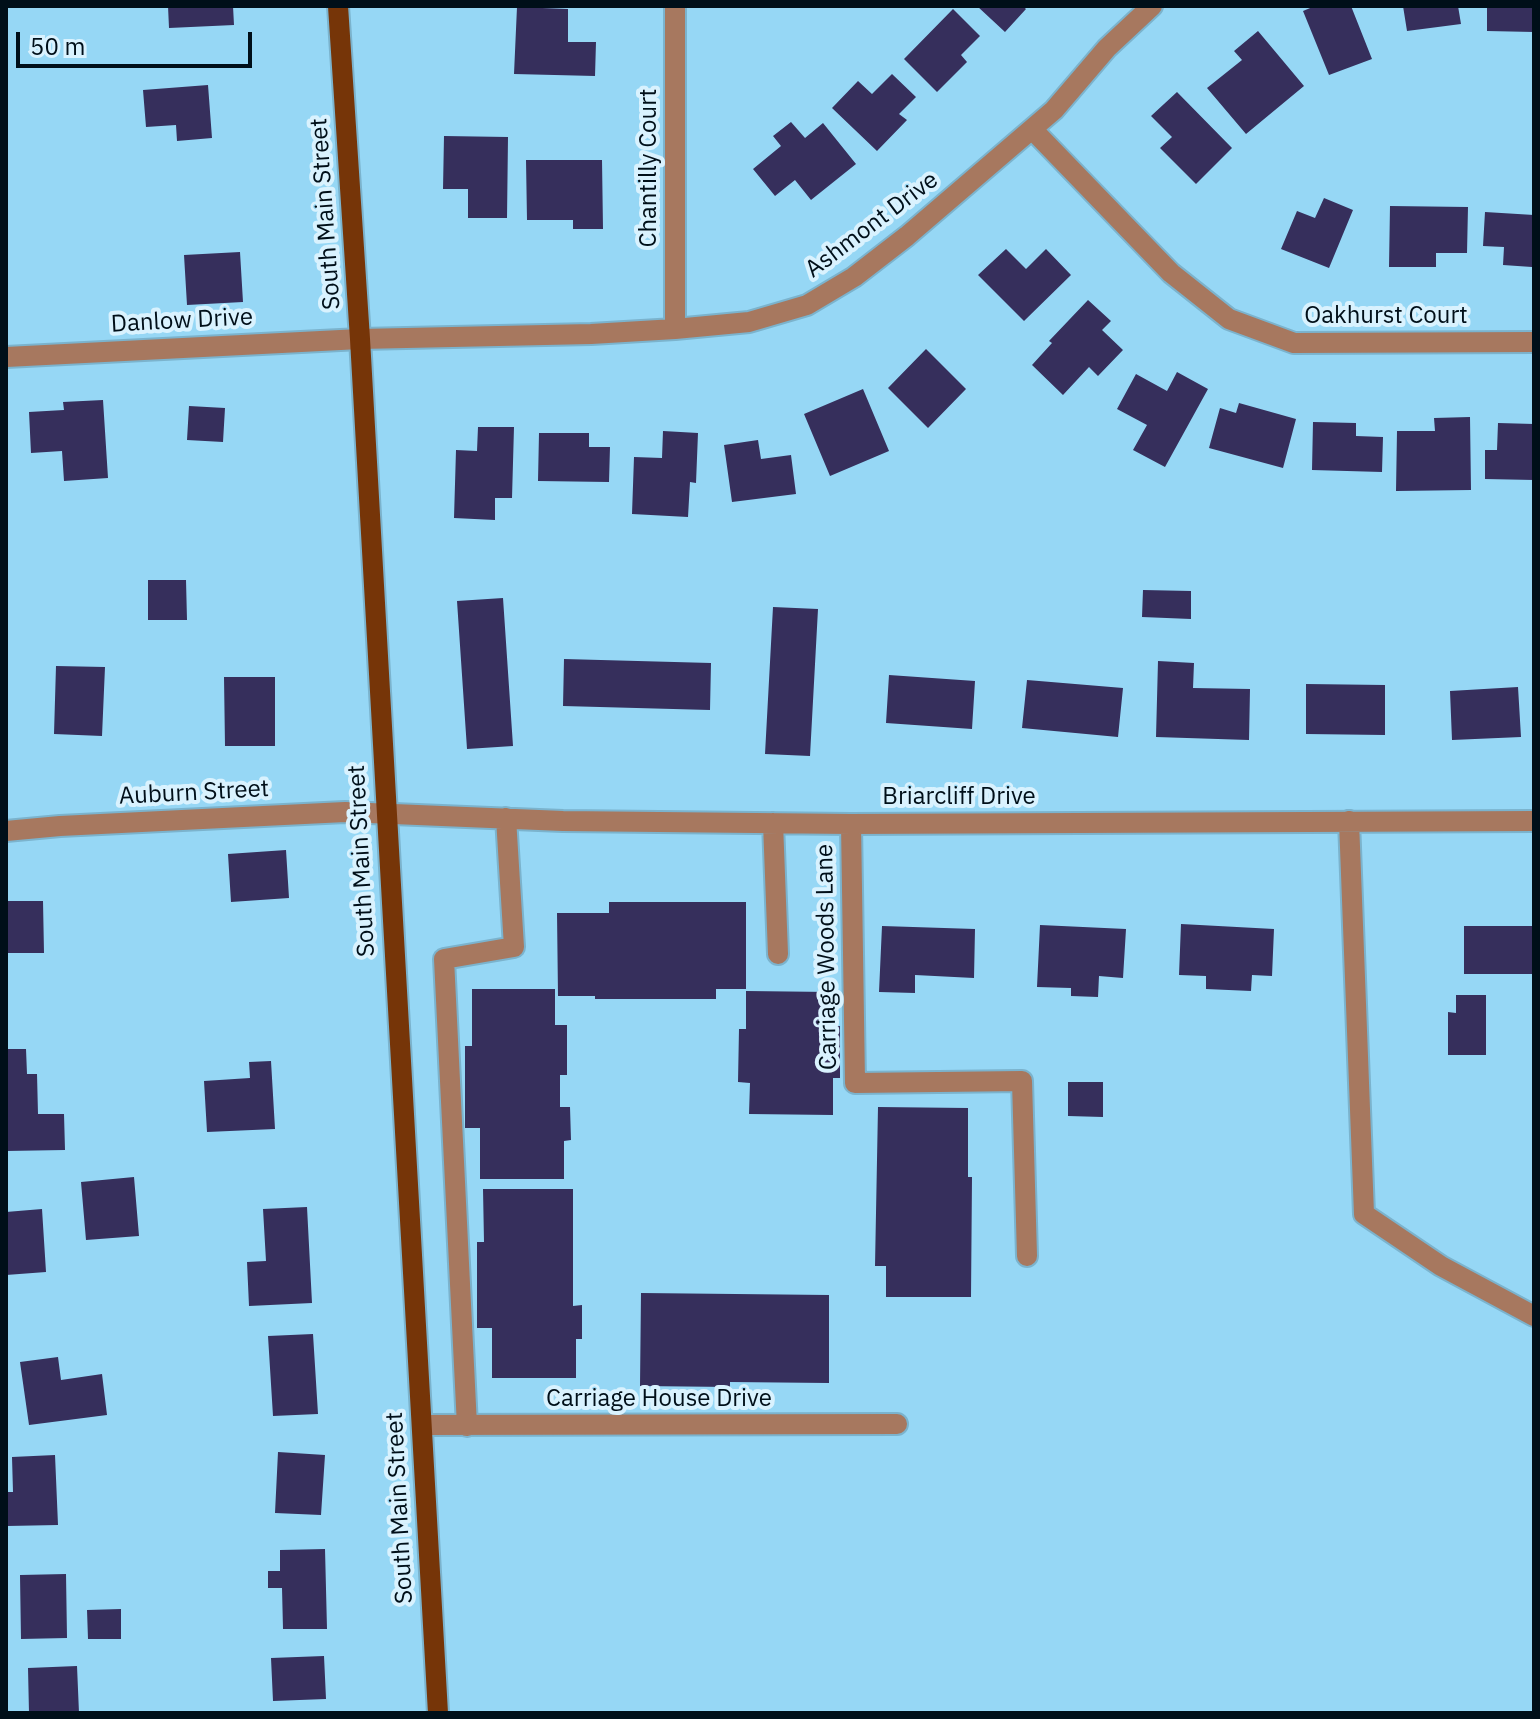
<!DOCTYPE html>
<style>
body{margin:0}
#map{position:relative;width:1540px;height:1719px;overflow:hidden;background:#96d7f5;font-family:"IBM Plex Sans",sans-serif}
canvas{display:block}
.frame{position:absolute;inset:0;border:8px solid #000f19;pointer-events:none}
.scale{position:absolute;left:16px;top:32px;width:236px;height:36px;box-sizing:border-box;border:4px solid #000f19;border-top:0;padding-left:10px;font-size:24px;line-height:28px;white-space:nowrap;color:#000f19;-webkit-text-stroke:6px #d9f2fe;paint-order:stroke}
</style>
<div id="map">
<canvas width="1540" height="1719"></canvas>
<div class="frame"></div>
<div class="scale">50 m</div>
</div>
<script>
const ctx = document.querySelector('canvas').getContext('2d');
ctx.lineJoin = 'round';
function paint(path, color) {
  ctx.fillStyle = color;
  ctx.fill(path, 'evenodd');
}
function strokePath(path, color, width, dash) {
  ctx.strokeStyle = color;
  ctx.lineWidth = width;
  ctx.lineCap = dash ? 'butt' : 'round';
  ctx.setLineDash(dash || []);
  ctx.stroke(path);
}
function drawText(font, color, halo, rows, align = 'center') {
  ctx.font = font + ' "IBM Plex Sans",sans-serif';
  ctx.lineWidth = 8;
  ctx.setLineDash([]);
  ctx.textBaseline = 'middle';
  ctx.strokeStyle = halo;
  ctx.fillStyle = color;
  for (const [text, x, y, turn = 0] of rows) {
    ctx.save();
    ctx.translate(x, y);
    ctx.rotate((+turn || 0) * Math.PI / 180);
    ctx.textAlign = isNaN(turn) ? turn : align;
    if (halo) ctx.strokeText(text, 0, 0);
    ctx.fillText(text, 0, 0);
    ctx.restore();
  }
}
const building = new Path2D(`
 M 168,6 L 233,6 L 234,25 L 169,28 Z
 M 977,6 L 1023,6 L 1026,9 L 1005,32 Z
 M 1315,6 L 1351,6 L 1372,59 L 1329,75 L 1303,11 Z
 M 1403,6 L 1458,6 L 1461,24 L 1407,31 Z
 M 1487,6 L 1534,6 L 1534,32 L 1487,31 Z
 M 517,7 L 568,9 L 568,42 L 596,42 L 595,76 L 514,74 Z
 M 953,9 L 980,36 L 961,55 L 967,62 L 937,92 L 904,59 Z
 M 1258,31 L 1304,86 L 1246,134 L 1207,88 L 1242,60 L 1234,51 Z
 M 892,74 L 916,97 L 899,114 L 907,120 L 877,151 L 832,108 L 858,81 L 872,94 Z
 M 208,85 L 212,138 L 177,141 L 176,125 L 146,127 L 143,90 Z
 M 1177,92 L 1232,148 L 1196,184 L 1160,148 L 1172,137 L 1151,116 Z
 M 791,122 L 805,138 L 823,123 L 856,164 L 811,200 L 795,180 L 775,196 L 753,169 L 781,146 L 773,136 Z
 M 444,136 L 508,137 L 507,218 L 468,218 L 468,189 L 443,189 Z
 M 526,160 L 602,160 L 603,229 L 573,229 L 573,220 L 527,220 Z
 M 1324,198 L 1353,210 L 1329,268 L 1281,249 L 1297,211 L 1315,218 Z
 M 1390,206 L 1468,207 L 1467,253 L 1436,253 L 1436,267 L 1389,267 Z
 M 1485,212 L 1534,215 L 1532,267 L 1503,265 L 1504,247 L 1483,246 Z
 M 1006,249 L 1026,269 L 1046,249 L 1071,275 L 1024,321 L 978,275 Z
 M 240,252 L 243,302 L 187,305 L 184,255 Z
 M 1088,300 L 1111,321 L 1102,330 L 1123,350 L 1098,376 L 1089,367 L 1063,395 L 1032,365 L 1052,343 L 1049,341 Z
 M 926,349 L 966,389 L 928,428 L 888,388 Z
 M 1177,372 L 1208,389 L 1165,467 L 1133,450 L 1147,425 L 1117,409 L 1136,374 L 1167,391 Z
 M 863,389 L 889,451 L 830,476 L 804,414 Z
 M 103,400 L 108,478 L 64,481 L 62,451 L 31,453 L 29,412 L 64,410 L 63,402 Z
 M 1239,403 L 1296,419 L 1283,468 L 1209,448 L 1220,408 L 1236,413 Z
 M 189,406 L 225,408 L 223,442 L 187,440 Z
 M 1470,417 L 1471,490 L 1396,491 L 1397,431 L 1435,431 L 1434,418 Z
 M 1313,422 L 1356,423 L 1356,436 L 1383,437 L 1382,472 L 1312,470 Z
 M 1498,423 L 1534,424 L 1534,480 L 1485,479 L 1485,450 L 1497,450 Z
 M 478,427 L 514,427 L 512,498 L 495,498 L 495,520 L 454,518 L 456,450 L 477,451 Z
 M 663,431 L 698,433 L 696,483 L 690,482 L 688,517 L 632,514 L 634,457 L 662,458 Z
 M 539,433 L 589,433 L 589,447 L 610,447 L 609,482 L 538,481 Z
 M 758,440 L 761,459 L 791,455 L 796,494 L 732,502 L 724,445 Z
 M 148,580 L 186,580 L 187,620 L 148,620 Z
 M 1143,590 L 1191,591 L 1191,619 L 1142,617 Z
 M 503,598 L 513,746 L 467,749 L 457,601 Z
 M 773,607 L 818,609 L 810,756 L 765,754 Z
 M 564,659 L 711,663 L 710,710 L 563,706 Z
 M 1158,661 L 1194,663 L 1193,688 L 1250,689 L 1249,740 L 1156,737 Z
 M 56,666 L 105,667 L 102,736 L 54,734 Z
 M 889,675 L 975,681 L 972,729 L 886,723 Z
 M 224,677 L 275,677 L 275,746 L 225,746 Z
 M 1027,680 L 1123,688 L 1118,737 L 1022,728 Z
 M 1306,684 L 1385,685 L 1385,735 L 1306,734 Z
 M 1518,687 L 1521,737 L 1452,740 L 1450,691 Z
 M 286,850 L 289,898 L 231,902 L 228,854 Z
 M 6,901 L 43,901 L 44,953 L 6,953 Z
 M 609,902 L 746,902 L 746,989 L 716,989 L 716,999 L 595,999 L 595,996 L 558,996 L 557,913 L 609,913 Z
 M 1181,924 L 1274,929 L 1272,976 L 1252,975 L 1251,991 L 1206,989 L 1206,976 L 1179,975 Z
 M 1040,925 L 1126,929 L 1123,978 L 1099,976 L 1098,997 L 1071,996 L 1071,988 L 1037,987 Z
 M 882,926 L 975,929 L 974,978 L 915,975 L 915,993 L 879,992 Z
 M 1464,926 L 1534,926 L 1534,974 L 1464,974 Z
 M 472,989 L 555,989 L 555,1025 L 567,1025 L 567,1075 L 560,1075 L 560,1107 L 570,1107 L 571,1140 L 564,1141 L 564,1179 L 480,1179 L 480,1128 L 465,1128 L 465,1046 L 472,1046 Z
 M 746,991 L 830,992 L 829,1026 L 840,1026 L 840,1078 L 833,1078 L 833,1115 L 749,1114 L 750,1083 L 738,1082 L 739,1029 L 746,1029 Z
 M 1456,995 L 1486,995 L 1486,1055 L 1448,1055 L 1448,1012 L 1456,1013 Z
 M 6,1049 L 26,1049 L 27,1074 L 37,1074 L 38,1114 L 64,1114 L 65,1150 L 6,1151 Z
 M 271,1061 L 275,1129 L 207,1132 L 204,1081 L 250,1078 L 249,1062 Z
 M 1068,1082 L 1103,1082 L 1103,1117 L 1068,1116 Z
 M 878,1107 L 968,1108 L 968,1177 L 972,1177 L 971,1297 L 886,1297 L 886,1266 L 875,1266 Z
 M 134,1177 L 139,1236 L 86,1240 L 81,1182 Z
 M 483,1189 L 573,1189 L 573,1306 L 582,1305 L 582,1339 L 576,1339 L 576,1378 L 492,1378 L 492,1328 L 477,1328 L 477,1242 L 484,1242 Z
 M 307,1207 L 312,1303 L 249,1306 L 247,1262 L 266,1261 L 263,1209 Z
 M 42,1209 L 46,1272 L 6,1275 L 6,1212 Z
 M 641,1293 L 829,1295 L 829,1383 L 730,1382 L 730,1387 L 640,1386 Z
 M 313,1334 L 318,1414 L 273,1416 L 268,1336 Z
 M 58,1357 L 61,1380 L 102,1374 L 107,1415 L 29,1425 L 20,1362 Z
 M 278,1452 L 325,1455 L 321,1515 L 275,1513 Z
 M 55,1455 L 58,1525 L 7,1526 L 6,1492 L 13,1492 L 12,1457 Z
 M 325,1549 L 327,1629 L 283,1629 L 282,1588 L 268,1588 L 268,1571 L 280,1571 L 280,1550 Z
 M 66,1574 L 67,1638 L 21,1639 L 20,1575 Z
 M 121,1609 L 121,1639 L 88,1639 L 87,1610 Z
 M 324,1656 L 326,1699 L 273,1701 L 271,1658 Z
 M 77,1666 L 79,1713 L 29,1713 L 28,1668 Z`);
const minor = new Path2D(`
 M 1032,129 L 1171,273 L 1229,319 L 1294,343 L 1534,342
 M 675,329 L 675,6
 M 6,357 L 360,339 L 591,334 L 675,329 L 749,322 L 807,305 L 854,277 L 907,236 L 1054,110 L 1107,48 L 1152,6
 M 1349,821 L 1364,1214 L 1441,1266 L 1534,1316
 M 773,823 L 778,954
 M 851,824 L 855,1083 L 1022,1081 L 1027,1256
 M 6,831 L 60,826 L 345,812 L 563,821 L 851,824 L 1534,821
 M 422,1425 L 897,1424
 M 467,1426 L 444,959 L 514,947 L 506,818`);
const major = new Path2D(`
 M 338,6 L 360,339 L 438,1713`);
const streetNames = [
 ["Chantilly Court",649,168,-90],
 ["South Main Street",326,214,-94],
 ["Ashmont Drive",872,225,-37],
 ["Oakhurst Court",1386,316],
 ["Danlow Drive",182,321,-3],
 ["Auburn Street",194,793,-3],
 ["Briarcliff Drive",959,797],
 ["South Main Street",362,861,-93],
 ["Carriage Woods Lane",827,957,-91],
 ["Carriage House Drive",659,1399],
 ["South Main Street",400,1508,-93]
];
paint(building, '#362f5c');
strokePath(minor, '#7bb3cd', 24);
strokePath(major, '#7bb3cd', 24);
strokePath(minor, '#a7785f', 20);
strokePath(major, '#763508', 20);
drawText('24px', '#000f19', '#d9f2fe', streetNames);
</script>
